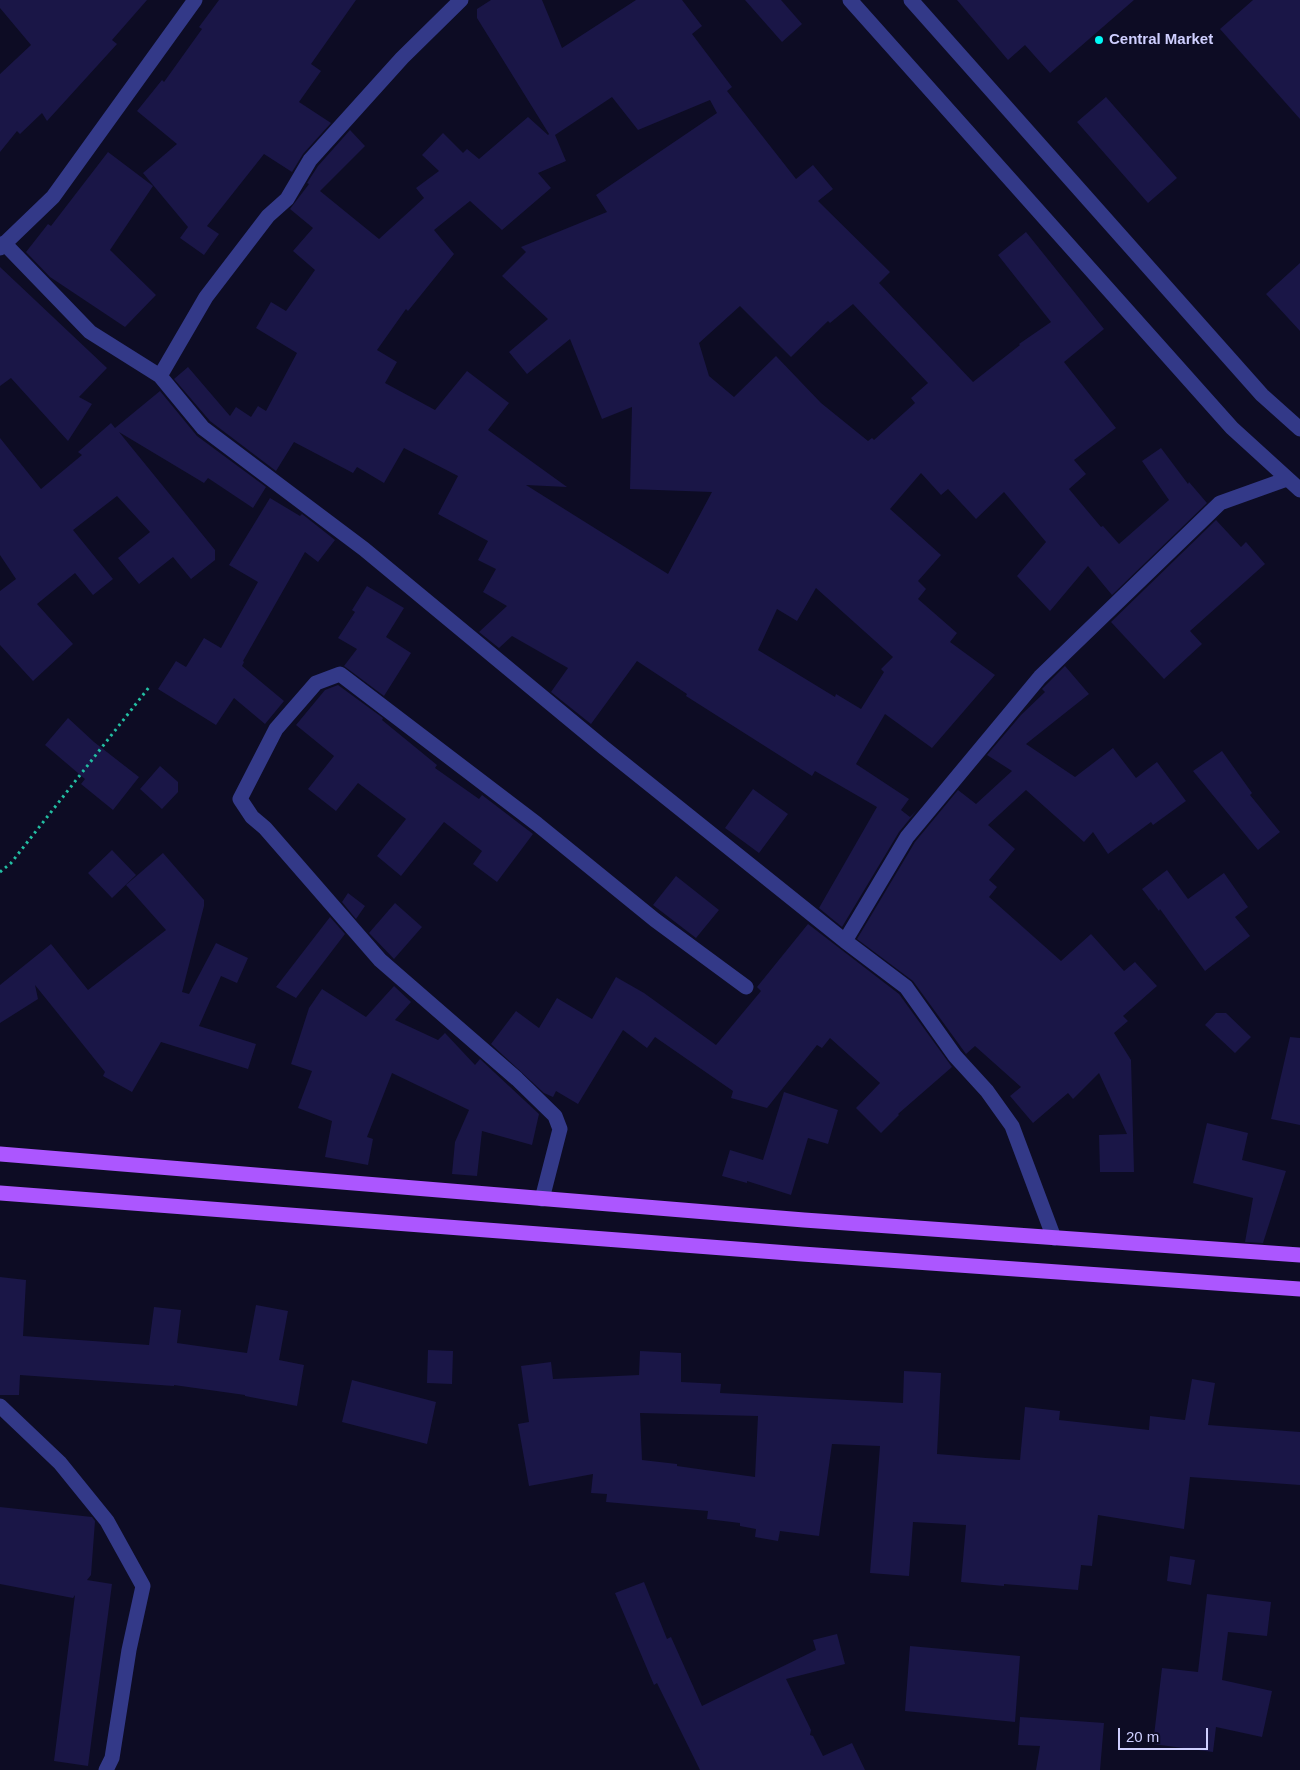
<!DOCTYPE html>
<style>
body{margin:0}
#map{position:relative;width:1300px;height:1770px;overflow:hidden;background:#0d0c24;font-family:Arial,sans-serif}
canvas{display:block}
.scale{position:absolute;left:1118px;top:1728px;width:90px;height:22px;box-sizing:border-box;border:2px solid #cfcfff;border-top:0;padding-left:6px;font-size:15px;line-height:18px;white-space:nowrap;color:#cfcfff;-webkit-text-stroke:4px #0d0c24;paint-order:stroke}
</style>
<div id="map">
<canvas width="1300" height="1770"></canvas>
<div class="scale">20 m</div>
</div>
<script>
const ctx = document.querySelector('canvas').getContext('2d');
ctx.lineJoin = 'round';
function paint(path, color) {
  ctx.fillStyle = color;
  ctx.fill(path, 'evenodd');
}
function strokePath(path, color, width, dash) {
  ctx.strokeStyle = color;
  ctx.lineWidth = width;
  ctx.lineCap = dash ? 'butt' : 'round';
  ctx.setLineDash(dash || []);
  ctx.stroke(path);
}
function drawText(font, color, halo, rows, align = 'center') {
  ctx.font = font + ' Arial,sans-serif';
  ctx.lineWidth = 4;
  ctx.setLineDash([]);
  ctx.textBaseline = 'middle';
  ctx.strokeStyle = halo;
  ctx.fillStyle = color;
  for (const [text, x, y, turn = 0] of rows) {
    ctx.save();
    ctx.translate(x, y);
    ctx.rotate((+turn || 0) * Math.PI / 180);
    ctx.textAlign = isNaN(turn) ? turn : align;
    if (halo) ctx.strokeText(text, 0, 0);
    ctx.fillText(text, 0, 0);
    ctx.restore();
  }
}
const building = new Path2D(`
 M 0,0 L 147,0 L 112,40 L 117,44 L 47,121 L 42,113 L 20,134 L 17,131 L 0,152 L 0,74 L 31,45 L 0,8 Z
 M 219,0 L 356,0 L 311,64 L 321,71 L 299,102 L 331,123 L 303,154 L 292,172 L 264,154 L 207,226 L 219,234 L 204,255 L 180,238 L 188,227 L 143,173 L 177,144 L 137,111 L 162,80 L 164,82 L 202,29 L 199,27 Z
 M 491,0 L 542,0 L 562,48 L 636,0 L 682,0 L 702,26 L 692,34 L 732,87 L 727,91 L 796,179 L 813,165 L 833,189 L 818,201 L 890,272 L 879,283 L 973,382 L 1020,345 L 1019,344 L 1051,322 L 998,255 L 1026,232 L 1104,329 L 1064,362 L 1116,428 L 1074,460 L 1086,474 L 1069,489 L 1101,527 L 1103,526 L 1119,544 L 1169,500 L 1142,461 L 1161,448 L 1188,484 L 1189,482 L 1207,503 L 1112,595 L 1088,566 L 1050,611 L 1017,576 L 1046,542 L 1004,492 L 976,519 L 948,489 L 941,495 L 921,473 L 890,509 L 941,555 L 918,581 L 926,589 L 918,599 L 957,633 L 950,642 L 995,675 L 932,748 L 885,714 L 856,764 L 909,799 L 901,810 L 910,817 L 917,810 L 899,832 L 842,927 L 819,908 L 877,807 L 815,771 L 812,776 L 686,696 L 687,694 L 637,661 L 591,724 L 551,692 L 568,668 L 512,636 L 499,648 L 479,632 L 507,606 L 483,592 L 496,569 L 478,560 L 488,541 L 438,514 L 458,476 L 404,448 L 384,483 L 357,467 L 353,473 L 294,442 L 276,471 L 210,421 L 174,379 L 188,367 L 230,416 L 236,407 L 251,417 L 258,406 L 266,411 L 297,353 L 256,328 L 271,302 L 286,311 L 315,270 L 293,251 L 313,228 L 290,209 L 309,184 L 307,183 L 318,166 L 350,130 L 365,146 L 320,191 L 379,239 L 424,198 L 416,188 L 439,171 L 422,155 L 443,133 L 463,153 L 467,149 L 479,159 L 528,117 L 548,135 L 549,134 L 477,18 L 477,9 ZM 612,97 L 638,130 L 710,100 L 717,113 L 596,195 L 607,212 L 521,247 L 526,252 L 502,276 L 548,319 L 509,352 L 527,374 L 570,339 L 602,419 L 632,407 L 630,489 L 712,492 L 668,574 L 526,485 L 567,487 L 488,430 L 509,403 L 467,371 L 435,410 L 385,383 L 397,362 L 377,350 L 406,309 L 408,311 L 454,254 L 434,230 L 470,201 L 502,230 L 551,188 L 538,173 L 566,161 L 555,135 ZM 853,304 L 928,383 L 911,398 L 915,403 L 874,440 L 872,438 L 868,441 L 821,403 L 776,356 L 734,397 L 709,376 L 699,343 L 740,306 L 791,357 L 828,321 L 830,323 ZM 816,588 L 893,657 L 881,669 L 884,672 L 861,709 L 836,694 L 835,697 L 758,650 L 777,609 L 797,621 Z
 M 745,0 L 781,0 L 802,24 L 782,42 Z
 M 957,0 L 1134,0 L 1050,73 L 1025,45 L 1008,60 Z
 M 1253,0 L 1300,0 L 1300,119 L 1220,29 Z
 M 1106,97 L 1177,178 L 1148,203 L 1077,122 Z
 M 108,152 L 153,186 L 110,250 L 156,295 L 125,327 L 50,277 L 26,252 L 48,224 L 51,226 Z
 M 1300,263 L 1300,331 L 1266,294 Z
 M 0,267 L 107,368 L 79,397 L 92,404 L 68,441 L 11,378 L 0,386 Z
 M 160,391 L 197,436 L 266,487 L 253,508 L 208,478 L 204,483 L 119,432 L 215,550 L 215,560 L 191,579 L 173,557 L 139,584 L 118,558 L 150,532 L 117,496 L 73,530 L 113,579 L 93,595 L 75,573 L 37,604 L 73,644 L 33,681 L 0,645 L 0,591 L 16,579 L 0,555 L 0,438 L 41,489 L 82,455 L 78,452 L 111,423 L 115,428 Z
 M 270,498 L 300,516 L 302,514 L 335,540 L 318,562 L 305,552 L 243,661 L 244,662 L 242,666 L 284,701 L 265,724 L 234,698 L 216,725 L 158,689 L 176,661 L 186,667 L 204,638 L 221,648 L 258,582 L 229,565 Z
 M 1216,520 L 1241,547 L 1246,542 L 1265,564 L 1190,631 L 1202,644 L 1164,679 L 1111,622 Z
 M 367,586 L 404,608 L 386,637 L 411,653 L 384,696 L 344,666 L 357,649 L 338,638 L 355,612 L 352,610 Z
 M 1065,666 L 1089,694 L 1026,744 L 1075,777 L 1113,748 L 1136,778 L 1157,762 L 1186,801 L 1153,825 L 1151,822 L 1108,854 L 1093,832 L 1084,842 L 1026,790 L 988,825 L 1015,849 L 989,880 L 997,887 L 989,897 L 1061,961 L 1091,934 L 1124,971 L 1135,962 L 1157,986 L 1123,1016 L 1128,1021 L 1114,1033 L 1131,1060 L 1134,1172 L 1100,1172 L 1099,1135 L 1127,1134 L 1099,1073 L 1073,1099 L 1068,1093 L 1033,1123 L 1010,1096 L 1021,1087 L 975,1046 L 966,1054 L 913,981 L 857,939 L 915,842 L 958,790 L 976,804 L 1012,771 L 987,755 L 1021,715 L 1045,692 L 1042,689 Z
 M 338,685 L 383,718 L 382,720 L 437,765 L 435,768 L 479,799 L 482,795 L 533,834 L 497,882 L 473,864 L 482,851 L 444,822 L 401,876 L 377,856 L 406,819 L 358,783 L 336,811 L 308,789 L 334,756 L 296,725 L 325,690 Z
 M 68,718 L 94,742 L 139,777 L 113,810 L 81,784 L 85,779 L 45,745 Z
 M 1222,751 L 1252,793 L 1250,795 L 1280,832 L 1258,850 L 1193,771 Z
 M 160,766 L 178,782 L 178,792 L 162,809 L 140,789 Z
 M 753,789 L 788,814 L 759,853 L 725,828 Z
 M 112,850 L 136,875 L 112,898 L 88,873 Z
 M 163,853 L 204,900 L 204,906 L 182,992 L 189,994 L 216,943 L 248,958 L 237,983 L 221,976 L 199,1026 L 256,1044 L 248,1069 L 161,1042 L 132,1092 L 103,1076 L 105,1072 L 35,985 L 38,999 L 0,1023 L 0,985 L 51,944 L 88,990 L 166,930 L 126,885 Z
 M 1167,870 L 1188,899 L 1224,873 L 1248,907 L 1235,917 L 1250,936 L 1205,971 L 1160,909 L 1159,911 L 1142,889 Z
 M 676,876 L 719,910 L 696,938 L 653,905 Z
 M 348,893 L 365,906 L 356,919 L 342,902 Z
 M 395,903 L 422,927 L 394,959 L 369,933 Z
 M 330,917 L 345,934 L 296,998 L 276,987 Z
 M 808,924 L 899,994 L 952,1067 L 898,1114 L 899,1115 L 881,1133 L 856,1108 L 880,1083 L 830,1038 L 822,1048 L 817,1045 L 767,1108 L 731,1098 L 733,1091 L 655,1037 L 647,1048 L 623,1030 L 578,1104 L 556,1091 L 553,1097 L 544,1093 L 491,1044 L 516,1011 L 539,1028 L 557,998 L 592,1019 L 616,977 L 644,993 L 716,1045 L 761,991 L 757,987 Z
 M 394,986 L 411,1002 L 395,1020 L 438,1040 L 445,1033 L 475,1065 L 480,1059 L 539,1114 L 532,1145 L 482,1131 L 477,1176 L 452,1174 L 455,1142 L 469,1110 L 392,1073 L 367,1137 L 373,1139 L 368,1165 L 325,1157 L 332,1121 L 298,1108 L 312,1071 L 291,1064 L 309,1008 L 322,989 L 366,1017 Z
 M 1216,1013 L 1226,1013 L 1251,1037 L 1235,1053 L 1205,1025 Z
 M 1290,1037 L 1300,1038 L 1300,1125 L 1271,1119 Z
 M 784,1092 L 838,1110 L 828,1144 L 808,1138 L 791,1195 L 747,1181 L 747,1183 L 722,1176 L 730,1150 L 763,1160 Z
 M 1207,1123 L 1248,1133 L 1242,1160 L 1286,1171 L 1263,1243 L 1245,1242 L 1253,1198 L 1193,1183 Z
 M 0,1277 L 26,1280 L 23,1336 L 149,1345 L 154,1307 L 181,1310 L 177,1343 L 247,1353 L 256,1305 L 288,1311 L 279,1360 L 304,1365 L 297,1406 L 245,1396 L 245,1395 L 174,1385 L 174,1386 L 20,1375 L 19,1395 L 0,1395 Z
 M 428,1350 L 453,1351 L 452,1384 L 427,1383 Z
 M 640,1351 L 681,1353 L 681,1382 L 721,1384 L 720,1393 L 903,1403 L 904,1371 L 941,1373 L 937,1454 L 986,1458 L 1020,1460 L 1025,1407 L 1060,1411 L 1059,1420 L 1149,1430 L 1150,1416 L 1185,1420 L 1192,1379 L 1215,1383 L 1208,1425 L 1300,1432 L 1300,1485 L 1190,1477 L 1184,1529 L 1098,1515 L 1092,1566 L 1081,1565 L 1078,1590 L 1004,1584 L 1004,1586 L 961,1582 L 966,1525 L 913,1522 L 909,1576 L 870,1573 L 880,1446 L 832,1444 L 819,1536 L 780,1531 L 778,1541 L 755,1537 L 756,1529 L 740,1526 L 740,1523 L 707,1519 L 708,1511 L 606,1502 L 607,1494 L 591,1493 L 593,1474 L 529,1486 L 518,1424 L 529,1422 L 521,1366 L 551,1362 L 553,1379 L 639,1375 ZM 640,1413 L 758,1416 L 755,1477 L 677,1466 L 677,1464 L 642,1460 Z
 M 352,1380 L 436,1402 L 427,1444 L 342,1422 Z
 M 0,1507 L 92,1517 L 95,1521 L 91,1575 L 87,1580 L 112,1584 L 88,1766 L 54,1761 L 75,1595 L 73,1598 L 0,1584 Z
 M 1170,1556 L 1195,1560 L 1191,1585 L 1167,1581 Z
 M 644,1582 L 667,1639 L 671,1637 L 702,1706 L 816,1650 L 813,1640 L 837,1634 L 845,1664 L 786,1679 L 811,1730 L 810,1735 L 813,1736 L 823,1756 L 852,1743 L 865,1770 L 700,1770 L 657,1683 L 654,1685 L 615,1593 Z
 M 1207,1594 L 1271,1602 L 1267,1636 L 1228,1632 L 1222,1680 L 1272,1691 L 1262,1737 L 1216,1727 L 1213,1752 L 1153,1744 L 1162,1668 L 1198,1672 Z
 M 910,1646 L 1020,1656 L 1015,1722 L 905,1711 Z
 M 1020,1717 L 1104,1723 L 1100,1770 L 1036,1770 L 1040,1746 L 1018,1745 Z`);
const path = new Path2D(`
 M 0,872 L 11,863 L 150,686`);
const street = new Path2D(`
 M 850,0 L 1232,428 L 1300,490
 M 911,0 L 1262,395 L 1300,429
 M 4,243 L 90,332 L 160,376 L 203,428 L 364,549 L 603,747 L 845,941 L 906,987 L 955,1056 L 987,1091 L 1012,1126 L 1054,1238
 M 0,248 L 53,197 L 195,0
 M 160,376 L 206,297 L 268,216 L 287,199 L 310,160 L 402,58 L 461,0
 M 845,941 L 907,837 L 1040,677 L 1220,503 L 1287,479
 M 542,1199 L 560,1129 L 555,1116 L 517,1079 L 380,960 L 265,828 L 252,817 L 240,799 L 276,729 L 316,683 L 340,674 L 537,824 L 655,920 L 746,987
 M 0,1406 L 60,1463 L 107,1521 L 143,1586 L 129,1650 L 112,1758 L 106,1770`);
const primary = new Path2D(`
 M 0,1154 L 804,1220 L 1300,1255
 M 0,1193 L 802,1254 L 1300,1289`);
const markers = [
 [1099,40,5,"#00faf6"]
];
const poiNames = [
 ["Central Market",1109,40]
];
paint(building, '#1a1647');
strokePath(path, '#23bfa3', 3, [2.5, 4]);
strokePath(street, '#333988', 15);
strokePath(primary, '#ac56ff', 15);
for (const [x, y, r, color] of markers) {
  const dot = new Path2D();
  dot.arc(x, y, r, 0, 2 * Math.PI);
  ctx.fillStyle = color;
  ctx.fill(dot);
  strokePath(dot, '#0d0c24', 2);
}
drawText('bold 15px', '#cfcfff', '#0d0c24', poiNames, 'left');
</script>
